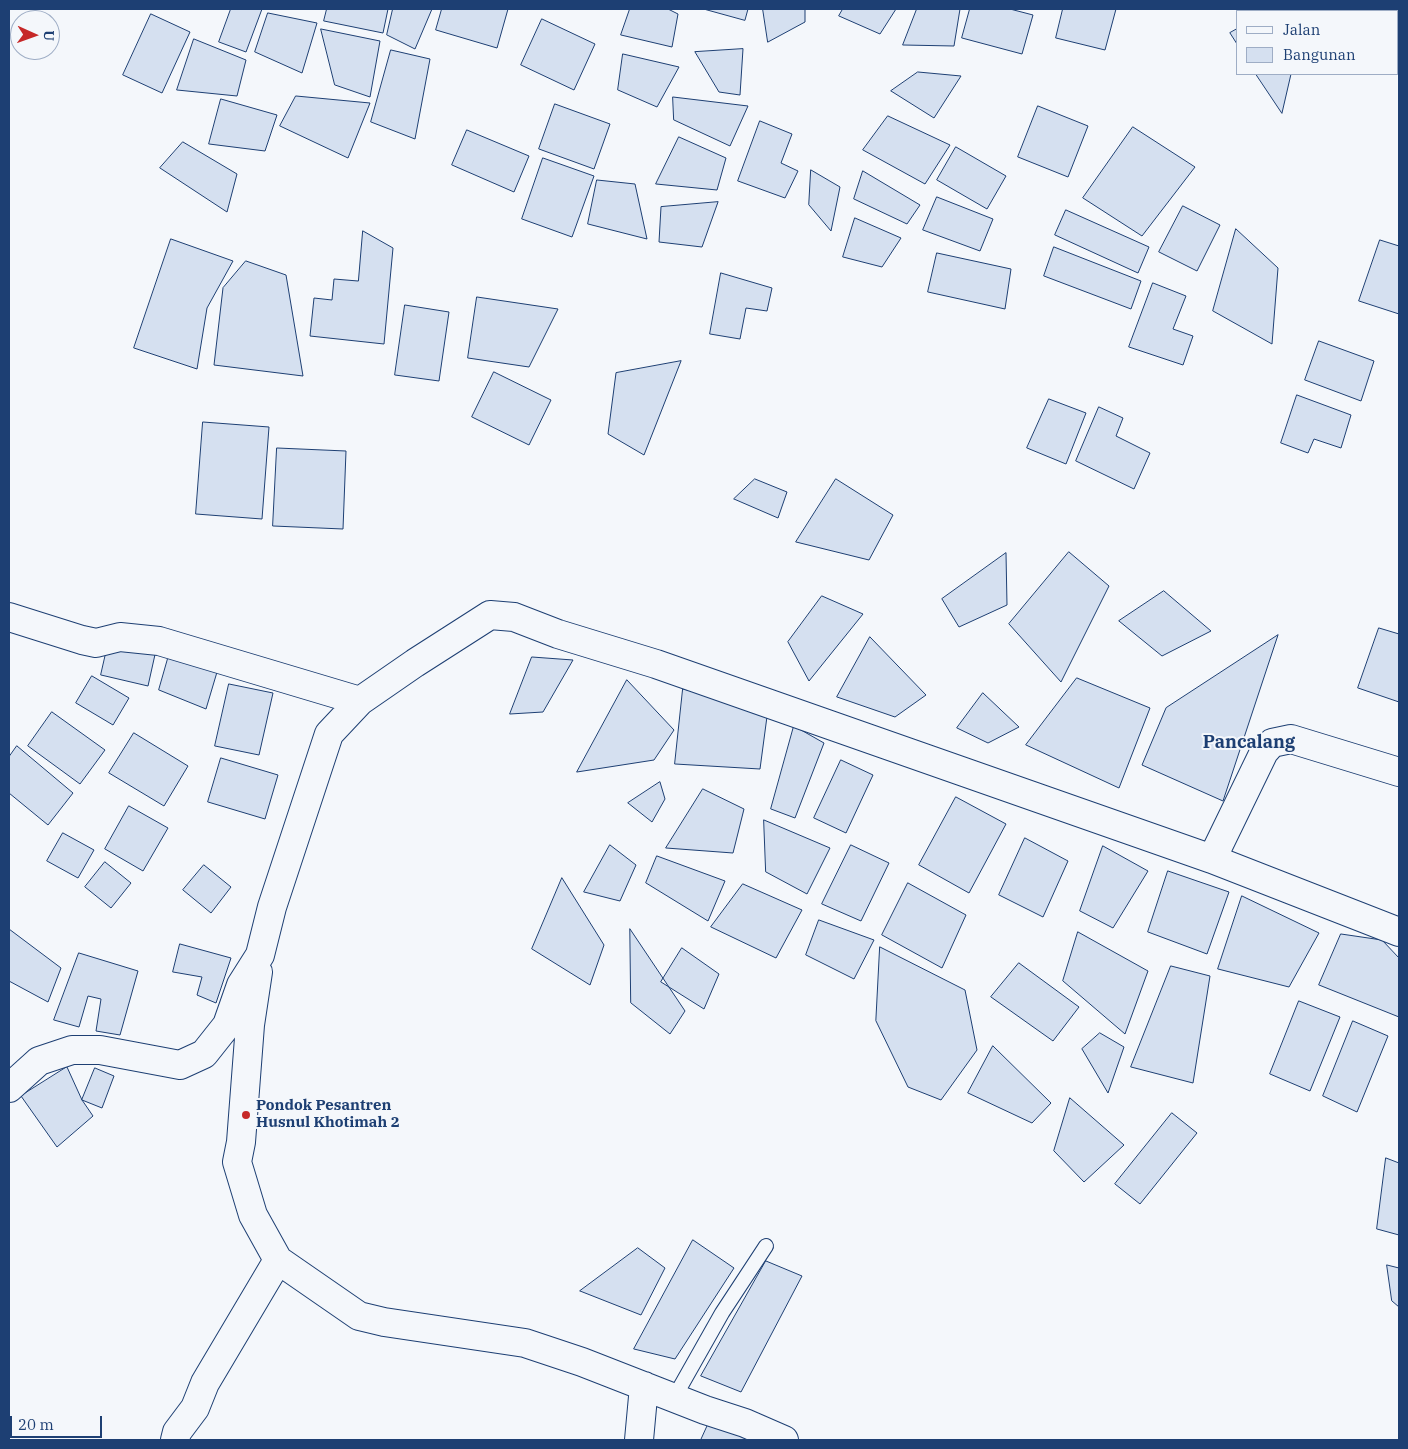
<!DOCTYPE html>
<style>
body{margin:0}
#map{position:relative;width:1408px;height:1449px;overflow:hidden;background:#f4f7fb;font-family:"IBM Plex Serif",serif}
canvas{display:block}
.frame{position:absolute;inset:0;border:10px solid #1d3f73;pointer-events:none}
.legend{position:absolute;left:1236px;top:10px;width:162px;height:65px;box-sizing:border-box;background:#f4f7fb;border:1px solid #9eadc5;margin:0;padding:6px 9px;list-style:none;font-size:15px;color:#1d3f73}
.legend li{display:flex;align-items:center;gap:10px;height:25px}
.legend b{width:25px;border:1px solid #9eadc5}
.north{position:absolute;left:10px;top:10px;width:50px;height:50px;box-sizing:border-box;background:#f4f7fb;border:1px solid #9eadc5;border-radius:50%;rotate:92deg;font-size:14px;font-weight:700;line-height:20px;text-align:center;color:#1d3f73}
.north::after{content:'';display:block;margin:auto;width:18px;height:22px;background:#c62828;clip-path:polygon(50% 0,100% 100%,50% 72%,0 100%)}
.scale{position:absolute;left:10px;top:1416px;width:92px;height:22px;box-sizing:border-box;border:2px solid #1d3f73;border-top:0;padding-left:6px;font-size:15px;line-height:18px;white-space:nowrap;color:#1d3f73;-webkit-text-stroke:4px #f4f7fb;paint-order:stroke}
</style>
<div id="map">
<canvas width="1408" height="1449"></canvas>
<div class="frame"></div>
<ul class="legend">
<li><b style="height:6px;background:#f4f7fb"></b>Jalan</li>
<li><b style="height:14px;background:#d5e0f0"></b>Bangunan</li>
</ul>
<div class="north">U</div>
<div class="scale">20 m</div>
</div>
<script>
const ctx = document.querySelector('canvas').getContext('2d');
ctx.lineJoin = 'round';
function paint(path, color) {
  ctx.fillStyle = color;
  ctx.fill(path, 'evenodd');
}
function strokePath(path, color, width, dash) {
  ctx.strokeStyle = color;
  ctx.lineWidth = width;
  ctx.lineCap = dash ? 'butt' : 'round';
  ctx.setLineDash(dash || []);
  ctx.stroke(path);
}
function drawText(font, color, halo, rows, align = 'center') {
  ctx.font = font + ' "IBM Plex Serif",serif';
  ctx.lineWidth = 4;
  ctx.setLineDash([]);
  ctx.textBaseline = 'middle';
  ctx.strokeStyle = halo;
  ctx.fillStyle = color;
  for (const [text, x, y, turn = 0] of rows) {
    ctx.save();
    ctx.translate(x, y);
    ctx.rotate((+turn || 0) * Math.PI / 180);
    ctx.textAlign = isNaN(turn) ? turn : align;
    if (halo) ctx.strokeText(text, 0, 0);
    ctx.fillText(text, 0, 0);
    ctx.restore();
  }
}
const building = new Path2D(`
 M 231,9 L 262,9 L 246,52 L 219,42 Z
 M 327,9 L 388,9 L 383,33 L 324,21 Z
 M 393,9 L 432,9 L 415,49 L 387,35 Z
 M 442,9 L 508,9 L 497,48 L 436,30 Z
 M 630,9 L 668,9 L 678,14 L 672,47 L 621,35 Z
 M 704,9 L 748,9 L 745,20 Z
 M 763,9 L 805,9 L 805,22 L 768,42 Z
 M 843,9 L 896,9 L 880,34 L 839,16 Z
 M 917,9 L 960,9 L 954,46 L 903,45 Z
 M 970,9 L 1010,9 L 1033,15 L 1022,54 L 962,38 Z
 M 1063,9 L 1116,9 L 1105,50 L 1056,38 Z
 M 268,13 L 317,23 L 302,73 L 255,52 Z
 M 151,14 L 190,32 L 162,93 L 123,75 Z
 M 542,19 L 595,44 L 574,90 L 521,65 Z
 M 321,29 L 380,41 L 370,97 L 335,85 Z
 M 1237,29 L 1237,44 L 1230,33 Z
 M 194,39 L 246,60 L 237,96 L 177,90 Z
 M 743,49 L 740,95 L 719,92 L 695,52 Z
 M 391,50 L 430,59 L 415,139 L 371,122 Z
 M 623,54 L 679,67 L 657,107 L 618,90 Z
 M 918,72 L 961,76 L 934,118 L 891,91 Z
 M 1256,74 L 1291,74 L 1282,113 Z
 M 296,96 L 370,103 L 348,158 L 280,126 Z
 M 673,97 L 748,106 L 730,146 L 674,120 Z
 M 221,99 L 277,115 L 265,151 L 209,144 Z
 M 555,104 L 610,124 L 594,169 L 539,149 Z
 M 1038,106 L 1088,126 L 1068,177 L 1018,157 Z
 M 888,116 L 950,145 L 925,184 L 863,150 Z
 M 760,121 L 792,134 L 781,163 L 798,171 L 785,198 L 738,181 Z
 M 1133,127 L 1195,167 L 1142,236 L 1083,198 Z
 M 467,130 L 529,156 L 514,192 L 452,165 Z
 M 679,137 L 726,158 L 717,190 L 656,184 Z
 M 183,142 L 237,174 L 227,212 L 160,168 Z
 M 956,147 L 1006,176 L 987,209 L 937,180 Z
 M 543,158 L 594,176 L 572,237 L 522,219 Z
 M 811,170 L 840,187 L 831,231 L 809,205 Z
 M 863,171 L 920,205 L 907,224 L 854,199 Z
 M 597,180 L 635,184 L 647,239 L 588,224 Z
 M 937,197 L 993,219 L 980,251 L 923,230 Z
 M 718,202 L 702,247 L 659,242 L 661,207 Z
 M 1183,206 L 1220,225 L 1197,271 L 1159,252 Z
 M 1066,210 L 1149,247 L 1138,273 L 1055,235 Z
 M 855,218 L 901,238 L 882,267 L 843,257 Z
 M 1236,229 L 1278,268 L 1272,344 L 1213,311 Z
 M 363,231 L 393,248 L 384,344 L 310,336 L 314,298 L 332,300 L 334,279 L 358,281 Z
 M 171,239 L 233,261 L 207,308 L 197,369 L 134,348 Z
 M 1380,240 L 1399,246 L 1399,314 L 1359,301 Z
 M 1054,247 L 1141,281 L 1131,309 L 1044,276 Z
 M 937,253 L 1011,269 L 1005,309 L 928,292 Z
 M 246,261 L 286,275 L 303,376 L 214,365 L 223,288 Z
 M 721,273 L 772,288 L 767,311 L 746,308 L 740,339 L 710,334 Z
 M 1153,283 L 1186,296 L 1173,329 L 1193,336 L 1183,365 L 1129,347 Z
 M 477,297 L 558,309 L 529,367 L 468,358 Z
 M 405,305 L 449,312 L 439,381 L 395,375 Z
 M 1319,341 L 1374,361 L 1361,401 L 1305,380 Z
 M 681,361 L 644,455 L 608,434 L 616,373 Z
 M 494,372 L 551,400 L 529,445 L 472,417 Z
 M 1297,395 L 1351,415 L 1341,448 L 1314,439 L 1308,453 L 1281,443 Z
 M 1049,399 L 1086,413 L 1066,464 L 1027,448 Z
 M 1099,407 L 1123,418 L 1116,436 L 1150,453 L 1134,489 L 1076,461 Z
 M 203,422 L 269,427 L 262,519 L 196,514 Z
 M 277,448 L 346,451 L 343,529 L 273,526 Z
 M 755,479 L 787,492 L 778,518 L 734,499 Z
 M 836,479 L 893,515 L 869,560 L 796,542 Z
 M 1069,552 L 1109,586 L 1061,682 L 1009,624 Z
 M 1006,553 L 1007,605 L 959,627 L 942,599 Z
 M 1164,591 L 1211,631 L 1162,656 L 1119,621 Z
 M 822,596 L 863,614 L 809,681 L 788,642 Z
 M 1379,628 L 1399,634 L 1399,702 L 1358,688 Z
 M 1278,635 L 1223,801 L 1142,765 L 1166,708 Z
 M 870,637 L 926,695 L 895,717 L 837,697 Z
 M 109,640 L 156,650 L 148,686 L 101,675 Z
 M 171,648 L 220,662 L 206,709 L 159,690 Z
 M 532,657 L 573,660 L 543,712 L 510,714 Z
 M 92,676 L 129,698 L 113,725 L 76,703 Z
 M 1077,678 L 1150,708 L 1119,788 L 1026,745 Z
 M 627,680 L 674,730 L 654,760 L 577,772 Z
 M 229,684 L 273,693 L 259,755 L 215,746 Z
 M 683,689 L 768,709 L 760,769 L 675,764 Z
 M 983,693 L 1019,727 L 988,743 L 957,728 Z
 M 52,712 L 105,750 L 80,784 L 28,746 Z
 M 794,726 L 824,743 L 795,818 L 771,809 Z
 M 134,733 L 188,766 L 164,806 L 109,773 Z
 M 17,746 L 73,793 L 48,825 L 9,793 L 9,757 Z
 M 221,758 L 278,775 L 265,819 L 208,802 Z
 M 841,760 L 873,775 L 846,833 L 814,818 Z
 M 660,782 L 665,799 L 652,822 L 628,803 Z
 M 703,789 L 744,809 L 733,853 L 666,848 Z
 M 956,797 L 1006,824 L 969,893 L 919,865 Z
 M 129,806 L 168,828 L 143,871 L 105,849 Z
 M 764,820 L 830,848 L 807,894 L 766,872 Z
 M 63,833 L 94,850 L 78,878 L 47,861 Z
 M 1025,838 L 1068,861 L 1043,917 L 999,895 Z
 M 610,845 L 636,865 L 620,901 L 584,892 Z
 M 851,845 L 889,863 L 861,921 L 822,904 Z
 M 1103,846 L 1148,871 L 1113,928 L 1080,911 Z
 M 657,856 L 725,881 L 708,921 L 646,883 Z
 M 105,862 L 131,883 L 111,908 L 85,887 Z
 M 204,865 L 231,887 L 211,913 L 183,890 Z
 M 1168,871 L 1229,892 L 1207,954 L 1148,932 Z
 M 562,878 L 604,945 L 590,985 L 532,949 Z
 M 908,883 L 966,915 L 942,968 L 882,935 Z
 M 743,884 L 802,910 L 776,958 L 711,927 Z
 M 1242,896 L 1319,933 L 1289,987 L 1218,969 Z
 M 819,920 L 874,940 L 854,979 L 806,955 Z
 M 9,929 L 61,968 L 48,1002 L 9,981 Z
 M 630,929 L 685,1011 L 670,1034 L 631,1003 Z
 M 1078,932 L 1148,971 L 1125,1034 L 1063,981 Z
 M 1341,934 L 1382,940 L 1399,958 L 1399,1017 L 1319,985 Z
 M 180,944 L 231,958 L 216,1003 L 197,995 L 202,977 L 173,972 Z
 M 880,947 L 965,990 L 977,1050 L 941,1100 L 908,1087 L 876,1021 Z
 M 682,948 L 719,974 L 704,1009 L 661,982 Z
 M 79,953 L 138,971 L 120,1035 L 96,1031 L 101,999 L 88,996 L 79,1027 L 54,1020 Z
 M 1019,963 L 1079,1007 L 1053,1041 L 991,997 Z
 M 1171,966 L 1210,976 L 1193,1083 L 1131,1067 Z
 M 1299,1001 L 1340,1017 L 1310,1091 L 1270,1074 Z
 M 1353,1021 L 1388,1036 L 1357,1112 L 1323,1096 Z
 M 1100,1033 L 1124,1047 L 1108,1093 L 1082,1049 Z
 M 993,1046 L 1051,1103 L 1032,1123 L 968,1093 Z
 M 67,1067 L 82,1100 L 93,1116 L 57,1147 L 21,1096 Z
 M 95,1068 L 114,1076 L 102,1108 L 82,1100 Z
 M 1070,1098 L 1124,1145 L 1084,1182 L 1054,1151 Z
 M 1172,1113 L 1197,1133 L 1140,1204 L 1115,1184 Z
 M 1386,1158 L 1399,1163 L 1399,1235 L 1377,1229 Z
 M 693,1240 L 734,1268 L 675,1359 L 634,1349 Z
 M 638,1248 L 665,1268 L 641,1315 L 580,1291 Z
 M 766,1261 L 802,1276 L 741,1392 L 701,1376 Z
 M 1387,1265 L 1399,1268 L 1399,1307 L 1392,1301 Z
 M 711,1418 L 758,1440 L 701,1440 Z`);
const service = new Path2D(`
 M 674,1398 L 722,1313 L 766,1246`);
const minor = new Path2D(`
 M 9,617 L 82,640 L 96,643 L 120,637 L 159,641 L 360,701
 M 1212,859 L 1264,752 L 1272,743 L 1291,739 L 1399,772
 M 258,972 L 250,1025 L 241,1142 L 237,1162 L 253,1215 L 278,1260 L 359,1316 L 384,1322 L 525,1343 L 582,1362 L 705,1410 L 745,1423 L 784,1440
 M 9,1088 L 39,1061 L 72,1050 L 100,1050 L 180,1065 L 204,1054 L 227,1025 L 241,985 L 260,955 L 272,907 L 329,734 L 360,701 L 415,663 L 490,615 L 514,617 L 558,634 L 656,664 L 1212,859 L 1399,932
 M 175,1440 L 177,1432 L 195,1408 L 205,1383 L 278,1260
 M 639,1440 L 644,1386`);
const markers = [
 [246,1115,5,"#c62828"]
];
const poiNames = [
 ["Pondok Pesantren",256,1106],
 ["Husnul Khotimah 2",256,1123]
];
const quarterNames = [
 ["Pancalang",1249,743]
];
paint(building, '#d5e0f0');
strokePath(building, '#1d3f73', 1);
strokePath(service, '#1d3f73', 16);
strokePath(minor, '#1d3f73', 30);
strokePath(service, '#f4f7fb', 14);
strokePath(minor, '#f4f7fb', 28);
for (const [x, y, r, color] of markers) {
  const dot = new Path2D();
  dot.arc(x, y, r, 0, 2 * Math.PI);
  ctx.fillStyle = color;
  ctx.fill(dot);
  strokePath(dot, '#f4f7fb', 2);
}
drawText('bold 15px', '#1d3f73', '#f4f7fb', poiNames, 'left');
drawText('bold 18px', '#1d3f73', '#f4f7fb', quarterNames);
</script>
